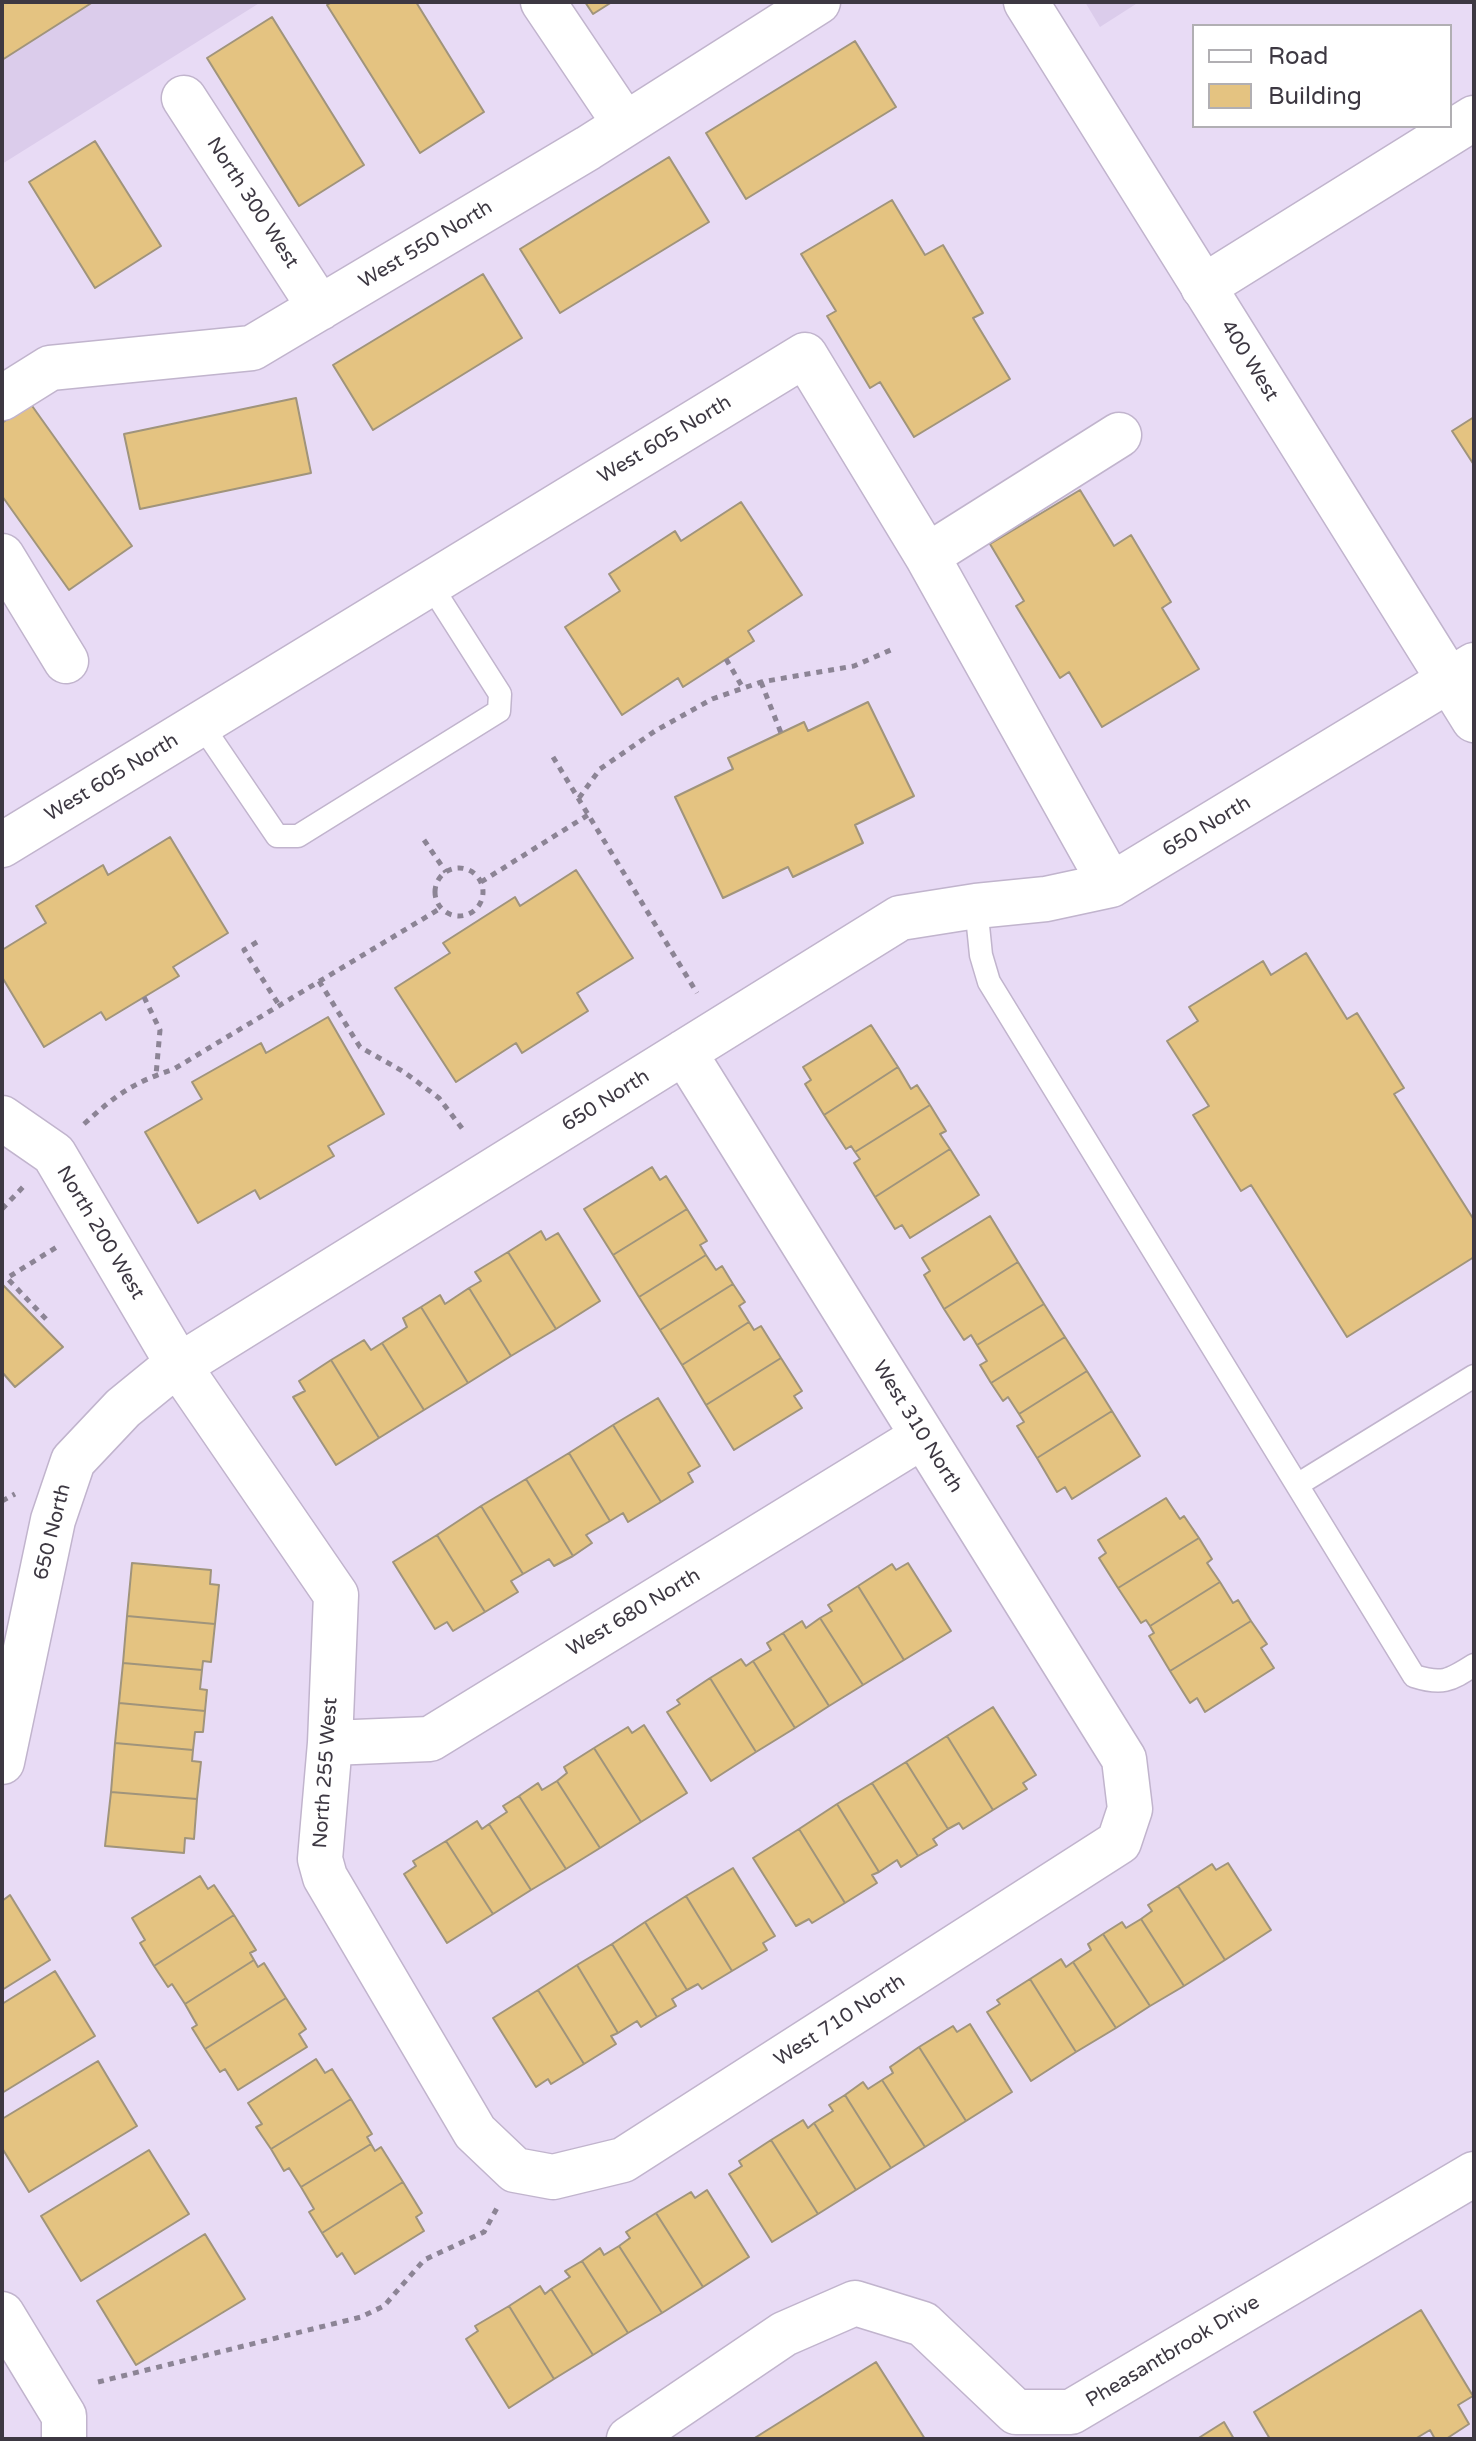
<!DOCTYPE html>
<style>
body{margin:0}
#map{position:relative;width:1476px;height:2441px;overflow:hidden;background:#e8dbf5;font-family:"Varela Round",sans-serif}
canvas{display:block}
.frame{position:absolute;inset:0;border:4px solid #3d3842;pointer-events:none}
.legend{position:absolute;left:1192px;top:24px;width:260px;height:104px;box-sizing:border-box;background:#fff;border:2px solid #b1afb3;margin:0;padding:10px 14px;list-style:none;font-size:24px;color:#3d3842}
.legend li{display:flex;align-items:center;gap:16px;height:40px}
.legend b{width:40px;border:2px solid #b1afb3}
</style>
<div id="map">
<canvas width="1476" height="2441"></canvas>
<div class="frame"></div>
<ul class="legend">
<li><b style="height:10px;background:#fff"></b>Road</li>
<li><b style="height:22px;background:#e4c381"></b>Building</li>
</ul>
</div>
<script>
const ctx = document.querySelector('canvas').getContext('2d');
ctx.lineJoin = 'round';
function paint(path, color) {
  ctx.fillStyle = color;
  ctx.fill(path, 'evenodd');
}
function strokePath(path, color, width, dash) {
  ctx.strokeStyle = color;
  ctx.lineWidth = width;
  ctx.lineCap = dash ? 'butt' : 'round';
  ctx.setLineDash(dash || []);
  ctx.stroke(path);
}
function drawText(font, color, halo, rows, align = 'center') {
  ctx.font = font + ' "Varela Round",sans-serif';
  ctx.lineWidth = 6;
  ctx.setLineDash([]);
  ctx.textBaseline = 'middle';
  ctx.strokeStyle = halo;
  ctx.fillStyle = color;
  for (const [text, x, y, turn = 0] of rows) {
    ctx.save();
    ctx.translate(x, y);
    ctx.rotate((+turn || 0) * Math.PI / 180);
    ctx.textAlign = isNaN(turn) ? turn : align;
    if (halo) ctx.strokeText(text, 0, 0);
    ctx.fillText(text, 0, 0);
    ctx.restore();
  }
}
const built = new Path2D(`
 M 2,2 L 261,2 L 2,164 Z
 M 1085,2 L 1139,2 L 1100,27 Z`);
const building = new Path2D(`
 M 2,2 L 93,2 L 2,60 Z
 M 332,2 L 416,2 L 484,112 L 420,153 L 327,5 Z
 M 585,2 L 612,2 L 593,14 Z
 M 272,17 L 364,165 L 299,206 L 207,58 Z
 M 855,41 L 896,107 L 746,199 L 706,133 Z
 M 95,141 L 161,246 L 95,288 L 29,182 Z
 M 669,157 L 709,222 L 560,313 L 520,249 Z
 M 892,200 L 925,255 L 943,245 L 983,313 L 973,318 L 1010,379 L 914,437 L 880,382 L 870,388 L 827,316 L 836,311 L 801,254 Z
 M 483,274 L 522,338 L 373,430 L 333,365 Z
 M 296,398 L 311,473 L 140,509 L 124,434 Z
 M 30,403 L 132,546 L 69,590 L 2,496 L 2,423 Z
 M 1474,417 L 1474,465 L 1452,431 Z
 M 1080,490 L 1114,546 L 1131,535 L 1171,602 L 1162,608 L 1199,669 L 1102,727 L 1069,672 L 1060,678 L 1016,606 L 1024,601 L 990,544 Z
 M 741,502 L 802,595 L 748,631 L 754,641 L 683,687 L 678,678 L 622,715 L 565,627 L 620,591 L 609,574 L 675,531 L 681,541 Z
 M 868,702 L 914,796 L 855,825 L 863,843 L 793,877 L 788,867 L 723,898 L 675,797 L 733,769 L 728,758 L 804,722 L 808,731 Z
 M 170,837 L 228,933 L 173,967 L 179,976 L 106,1020 L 101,1012 L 44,1047 L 2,977 L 2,950 L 46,923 L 36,906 L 103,865 L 108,875 Z
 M 576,870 L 633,958 L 577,993 L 588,1011 L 522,1053 L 516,1043 L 456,1082 L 395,988 L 450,953 L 443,943 L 515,897 L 520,906 Z
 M 1306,953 L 1347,1019 L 1357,1013 L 1404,1088 L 1394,1094 L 1474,1220 L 1474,1257 L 1347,1337 L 1251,1185 L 1241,1191 L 1193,1115 L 1209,1106 L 1167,1041 L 1198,1021 L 1189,1007 L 1263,961 L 1271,975 Z
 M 328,1017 L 384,1114 L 328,1146 L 334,1156 L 260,1199 L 255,1190 L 198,1223 L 145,1132 L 202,1099 L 192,1082 L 261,1043 L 266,1053 Z
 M 871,1025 L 898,1067 L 824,1115 L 805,1084 L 811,1080 L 803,1067 Z
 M 898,1067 L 911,1089 L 917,1085 L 930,1105 L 855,1152 L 851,1146 L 846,1149 L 824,1115 Z
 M 930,1105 L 946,1131 L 940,1134 L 950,1149 L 875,1197 L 854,1163 L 860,1159 L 855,1152 Z
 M 950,1149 L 979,1195 L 910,1238 L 902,1225 L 895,1229 L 875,1197 Z
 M 652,1167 L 660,1180 L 666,1176 L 687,1209 L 613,1255 L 584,1209 Z
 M 687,1209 L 707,1241 L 700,1245 L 706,1255 L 639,1297 L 613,1255 Z
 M 990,1216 L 1018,1262 L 944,1309 L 924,1275 L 930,1271 L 922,1258 Z
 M 541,1231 L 546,1240 L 558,1233 L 600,1301 L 556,1329 L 508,1252 Z
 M 508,1252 L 556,1329 L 511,1356 L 469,1288 L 481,1281 L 475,1272 Z
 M 706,1255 L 716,1270 L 722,1266 L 733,1284 L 660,1330 L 639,1297 Z
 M 1018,1262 L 1044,1304 L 977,1345 L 971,1335 L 964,1340 L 944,1309 Z
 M 2,1284 L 63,1347 L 15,1387 L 2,1372 Z
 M 733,1284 L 745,1302 L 739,1306 L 749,1322 L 682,1365 L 660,1330 Z
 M 469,1288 L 511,1356 L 468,1383 L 421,1307 L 440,1295 L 445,1304 Z
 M 1044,1304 L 1065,1337 L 991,1383 L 980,1365 L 987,1361 L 977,1345 Z
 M 421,1307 L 468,1383 L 424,1410 L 382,1343 L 407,1327 L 403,1318 Z
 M 749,1322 L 754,1330 L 761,1326 L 781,1358 L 706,1405 L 682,1365 Z
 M 1065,1337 L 1087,1371 L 1019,1414 L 1008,1397 L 1003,1401 L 991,1383 Z
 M 364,1340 L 371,1350 L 382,1343 L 424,1410 L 379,1438 L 331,1360 Z
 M 781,1358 L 802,1391 L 794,1396 L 802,1408 L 734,1450 L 706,1405 Z
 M 331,1360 L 379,1438 L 336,1465 L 293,1397 L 305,1391 L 299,1381 Z
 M 1087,1371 L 1112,1411 L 1037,1458 L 1017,1426 L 1024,1422 L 1019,1414 Z
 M 658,1398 L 700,1466 L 688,1473 L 693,1482 L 661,1502 L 613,1425 Z
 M 1112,1411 L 1140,1456 L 1072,1499 L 1065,1487 L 1057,1492 L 1037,1458 Z
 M 613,1425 L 661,1502 L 628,1522 L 623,1513 L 610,1521 L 569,1453 Z
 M 569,1453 L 610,1521 L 586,1535 L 592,1543 L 573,1556 L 526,1479 Z
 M 526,1479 L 573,1556 L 554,1566 L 549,1559 L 523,1574 L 481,1506 Z
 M 1166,1498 L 1180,1519 L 1184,1516 L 1199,1538 L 1118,1588 L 1099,1558 L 1106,1553 L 1098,1540 Z
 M 481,1506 L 523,1574 L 511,1581 L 518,1592 L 485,1612 L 437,1535 Z
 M 437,1535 L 485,1612 L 453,1631 L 447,1622 L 435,1629 L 393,1562 Z
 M 1199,1538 L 1212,1559 L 1207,1563 L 1220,1582 L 1150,1626 L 1146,1620 L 1141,1623 L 1118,1588 Z
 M 132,1563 L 211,1570 L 210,1584 L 219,1585 L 215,1624 L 127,1616 Z
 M 908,1563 L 951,1631 L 904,1660 L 858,1586 L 892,1564 L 896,1570 Z
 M 1220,1582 L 1233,1603 L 1238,1600 L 1251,1621 L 1170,1671 L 1149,1636 L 1154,1633 L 1150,1626 Z
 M 858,1586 L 904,1660 L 863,1685 L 820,1618 L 832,1611 L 828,1605 Z
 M 127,1616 L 215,1624 L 211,1662 L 203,1661 L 202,1670 L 123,1663 Z
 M 820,1618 L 863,1685 L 829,1706 L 783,1633 L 802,1621 L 806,1628 Z
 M 1251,1621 L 1267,1644 L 1261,1648 L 1274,1668 L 1205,1712 L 1197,1698 L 1190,1703 L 1170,1671 Z
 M 783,1633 L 829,1706 L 795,1728 L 753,1661 L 771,1650 L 767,1643 Z
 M 741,1659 L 746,1666 L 753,1661 L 795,1728 L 756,1752 L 710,1678 Z
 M 123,1663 L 202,1670 L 200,1689 L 207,1690 L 205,1711 L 119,1703 Z
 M 710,1678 L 756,1752 L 711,1781 L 667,1712 L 680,1704 L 677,1700 Z
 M 119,1703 L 205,1711 L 203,1732 L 195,1732 L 193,1750 L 115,1743 Z
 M 993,1707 L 1036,1775 L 1023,1783 L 1027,1789 L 993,1810 L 947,1736 Z
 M 644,1725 L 687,1793 L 641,1822 L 594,1748 L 628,1727 L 632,1733 Z
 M 947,1736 L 993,1810 L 963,1829 L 959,1823 L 948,1829 L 906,1762 Z
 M 115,1743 L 193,1750 L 192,1761 L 201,1762 L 197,1799 L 111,1792 Z
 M 594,1748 L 641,1822 L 600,1848 L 557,1781 L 567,1773 L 564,1767 Z
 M 906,1762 L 948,1829 L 933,1839 L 937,1845 L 918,1856 L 872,1783 Z
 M 557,1781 L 600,1848 L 566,1869 L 519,1796 L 538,1783 L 542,1790 Z
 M 872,1783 L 918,1856 L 901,1867 L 897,1860 L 879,1872 L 837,1804 Z
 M 111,1792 L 197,1799 L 194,1839 L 185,1838 L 184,1853 L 105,1846 Z
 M 519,1796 L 566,1869 L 531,1890 L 489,1824 L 507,1812 L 503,1806 Z
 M 837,1804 L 879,1872 L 872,1875 L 877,1883 L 845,1903 L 799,1829 Z
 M 477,1821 L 482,1829 L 489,1824 L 531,1890 L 493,1914 L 446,1841 Z
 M 799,1829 L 845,1903 L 812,1923 L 809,1919 L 796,1926 L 753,1858 Z
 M 446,1841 L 493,1914 L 447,1943 L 404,1874 L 416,1866 L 413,1861 Z
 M 1228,1863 L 1271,1930 L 1225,1960 L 1178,1886 L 1212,1864 L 1216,1870 Z
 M 733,1868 L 775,1936 L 763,1943 L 767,1950 L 732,1971 L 686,1896 Z
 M 200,1876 L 208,1889 L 214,1885 L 234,1915 L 154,1966 L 140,1943 L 145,1940 L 132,1918 Z
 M 1178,1886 L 1225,1960 L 1184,1986 L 1141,1919 L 1152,1911 L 1148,1905 Z
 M 10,1895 L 50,1960 L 2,1990 L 2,1901 Z
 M 686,1896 L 732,1971 L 702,1989 L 698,1984 L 687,1990 L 645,1922 Z
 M 234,1915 L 256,1950 L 250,1953 L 254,1960 L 185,2004 L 172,1984 L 168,1987 L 154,1966 Z
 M 1141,1919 L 1184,1986 L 1150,2006 L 1103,1934 L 1122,1922 L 1126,1928 Z
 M 645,1922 L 687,1990 L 672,1999 L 676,2006 L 657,2017 L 612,1944 Z
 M 1103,1934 L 1150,2006 L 1116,2028 L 1073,1962 L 1091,1950 L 1088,1944 Z
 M 612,1944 L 657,2017 L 641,2027 L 637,2021 L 618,2033 L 577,1965 Z
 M 1061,1959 L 1066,1967 L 1073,1962 L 1116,2028 L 1076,2052 L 1030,1979 Z
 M 254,1960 L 258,1967 L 264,1963 L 286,1998 L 205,2049 L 192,2028 L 197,2025 L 185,2004 Z
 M 577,1965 L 618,2033 L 611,2036 L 616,2044 L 584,2064 L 538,1990 Z
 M 55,1971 L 95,2036 L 2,2093 L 2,2004 Z
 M 1030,1979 L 1076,2052 L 1031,2081 L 987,2012 L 1000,2004 L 997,2000 Z
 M 538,1990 L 584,2064 L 551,2084 L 548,2079 L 536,2087 L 493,2018 Z
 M 286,1998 L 306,2029 L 299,2034 L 307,2047 L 238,2090 L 225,2069 L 220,2072 L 205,2049 Z
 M 970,2024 L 1012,2092 L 966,2121 L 919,2047 L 953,2026 L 957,2032 Z
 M 919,2047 L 966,2121 L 925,2147 L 882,2080 L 893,2073 L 890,2067 Z
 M 316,2059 L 325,2073 L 332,2069 L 351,2099 L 271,2149 L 256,2127 L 262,2124 L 248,2103 Z
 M 98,2061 L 137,2126 L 29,2192 L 2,2148 L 2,2119 Z
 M 882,2080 L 925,2147 L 891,2168 L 845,2095 L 863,2082 L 868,2089 Z
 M 845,2095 L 891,2168 L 856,2190 L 814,2123 L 833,2111 L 829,2105 Z
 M 351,2099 L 372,2134 L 367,2137 L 371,2144 L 301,2187 L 289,2168 L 284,2171 L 271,2149 Z
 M 803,2120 L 808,2128 L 814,2123 L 856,2190 L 818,2214 L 771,2140 Z
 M 771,2140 L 818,2214 L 772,2242 L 729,2174 L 742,2166 L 739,2161 Z
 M 371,2144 L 375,2151 L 381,2147 L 403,2182 L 322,2233 L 309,2212 L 314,2209 L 301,2187 Z
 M 149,2150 L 189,2214 L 81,2281 L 41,2216 Z
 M 403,2182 L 422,2213 L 416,2217 L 424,2231 L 355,2274 L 342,2253 L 337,2257 L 322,2233 Z
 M 707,2190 L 749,2257 L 703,2287 L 656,2213 L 691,2192 L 695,2198 Z
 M 656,2213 L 703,2287 L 662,2313 L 619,2246 L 630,2238 L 626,2232 Z
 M 205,2234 L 245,2299 L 136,2365 L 97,2301 Z
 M 619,2246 L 662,2313 L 628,2333 L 582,2261 L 600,2248 L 604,2255 Z
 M 582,2261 L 628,2333 L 593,2355 L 551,2289 L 570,2277 L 565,2271 Z
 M 540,2286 L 545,2294 L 551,2289 L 593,2355 L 554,2379 L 509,2306 Z
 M 509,2306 L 554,2379 L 509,2408 L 466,2339 L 478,2331 L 475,2326 Z
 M 1421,2310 L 1473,2396 L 1458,2405 L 1469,2424 L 1446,2439 L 1435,2439 L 1430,2430 L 1415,2439 L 1270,2439 L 1254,2412 Z
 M 876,2362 L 925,2439 L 753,2439 Z
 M 1224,2422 L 1234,2439 L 1197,2439 Z`);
const path = new Path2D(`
 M 726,659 L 743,688
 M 761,682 L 781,733
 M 553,757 L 697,993
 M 579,798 L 600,769 L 655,731 L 712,699 L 761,682 L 854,666 L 893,649
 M 424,840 L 446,872
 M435 892a24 24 0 1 1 48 0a24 24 0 1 1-48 0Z
 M 481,882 L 588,815
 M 257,942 L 244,950 L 279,1005
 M 319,981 L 360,1047 L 404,1072 L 439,1098 L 464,1131
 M 144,997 L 160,1030 L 156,1075
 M 84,1124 C 116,1095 132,1083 174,1069 L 441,908
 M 2,1209 L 24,1186
 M 46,1319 L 7,1278 L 60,1245
 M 2,1501 L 15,1494
 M 98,2382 L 361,2317 L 384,2306 L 424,2260 L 484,2232 L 497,2208`);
const service = new Path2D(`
 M 201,724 L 277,836 L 298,836 L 499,711 L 500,694 L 430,584
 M 976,906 L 981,955 L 989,982 L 1414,1676 C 1442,1685 1449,1681 1474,1665
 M 1297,1485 L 1474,1376`);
const minor = new Path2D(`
 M 543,2 L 625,124
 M 184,98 L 320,308
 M 1203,287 L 1474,118
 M 2,398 L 50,368 L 252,348 L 588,148 L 818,2
 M 2,556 L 66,661
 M 927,556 L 1119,435
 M 2,845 L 805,355 L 927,556 L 1111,885
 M 2,1118 L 54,1154 L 179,1366 L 336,1595 L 330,1743 L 320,1859 L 325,1877 L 475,2132 L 515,2170 L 553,2177 L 623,2160 L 1119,1842 L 1130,1809 L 1124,1759 L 684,1052
 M 330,1743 L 430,1739 L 923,1436
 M 2,1762 L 53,1520 L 73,1461 L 123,1408 L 161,1377 L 900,918 L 976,906 L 1046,899 L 1111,885 L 1474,665
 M 2,2314 L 64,2416 L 64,2439
 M 629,2439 L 784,2334 L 855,2303 L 923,2324 L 1016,2412 L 1071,2412 L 1474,2174`);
const tertiary = new Path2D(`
 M 1026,2 L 1474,720`);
const streetNames = [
 ["North 300 West",252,203,57],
 ["West 550 North",426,245,-31],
 ["400 West",1249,361,58],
 ["West 605 North",665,440,-31],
 ["West 605 North",112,778,-31],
 ["650 North",1207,827,-31],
 ["650 North",606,1101,-32],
 ["North 200 West",100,1233,59],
 ["West 310 North",917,1427,58],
 ["650 North",53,1532,-76],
 ["West 680 North",634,1613,-31],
 ["North 255 West",326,1773,-86],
 ["West 710 North",840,2021,-33],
 ["Pheasantbrook Drive",1173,2352,-31]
];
paint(built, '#dbcceb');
paint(building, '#e4c381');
strokePath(building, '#a0947b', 2);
strokePath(service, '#c1b4cd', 25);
strokePath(minor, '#c1b4cd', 47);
strokePath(tertiary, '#c1b4cd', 47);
strokePath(path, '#8c8495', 5, [6, 6]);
strokePath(service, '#fff', 22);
strokePath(minor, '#fff', 44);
strokePath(tertiary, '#fff', 44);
drawText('20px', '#3d3842', '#fff', streetNames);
</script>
